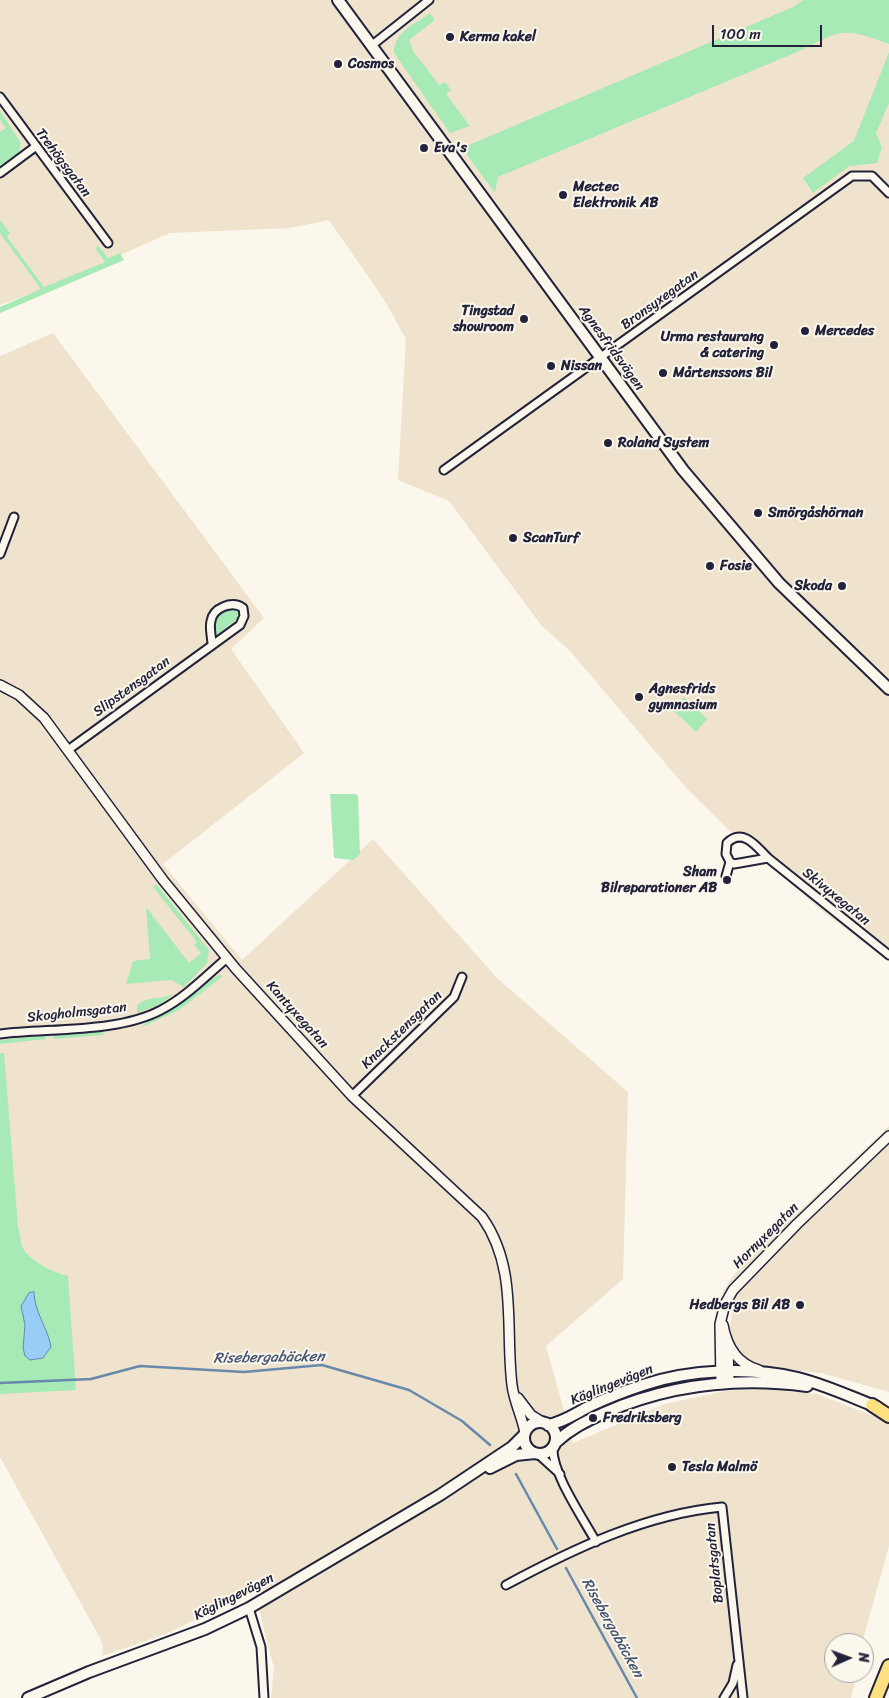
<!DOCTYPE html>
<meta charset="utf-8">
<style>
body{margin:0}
#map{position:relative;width:889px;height:1698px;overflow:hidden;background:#fbf7ec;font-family:Sriracha,sans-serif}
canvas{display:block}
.north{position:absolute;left:824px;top:1633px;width:50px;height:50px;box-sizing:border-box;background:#fbf7ec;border:1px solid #a4a2a5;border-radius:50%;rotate:88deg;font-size:14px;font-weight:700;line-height:20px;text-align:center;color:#22223b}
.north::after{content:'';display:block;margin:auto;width:18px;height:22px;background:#22223b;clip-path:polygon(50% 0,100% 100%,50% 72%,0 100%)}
.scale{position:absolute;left:712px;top:25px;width:110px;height:22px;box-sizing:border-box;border:2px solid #22223b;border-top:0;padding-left:6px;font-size:15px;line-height:18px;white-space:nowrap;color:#22223b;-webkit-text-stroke:4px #fbf7ec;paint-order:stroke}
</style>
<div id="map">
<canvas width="889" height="1698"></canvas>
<div class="north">N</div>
<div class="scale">100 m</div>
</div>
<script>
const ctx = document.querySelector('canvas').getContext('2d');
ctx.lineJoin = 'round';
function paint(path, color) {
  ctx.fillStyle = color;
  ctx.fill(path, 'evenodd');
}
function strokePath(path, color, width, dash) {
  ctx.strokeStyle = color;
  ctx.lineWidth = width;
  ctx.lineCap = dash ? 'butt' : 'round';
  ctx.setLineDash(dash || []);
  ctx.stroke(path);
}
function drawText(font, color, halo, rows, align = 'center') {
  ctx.font = font + ' Sriracha,sans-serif';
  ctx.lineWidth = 4;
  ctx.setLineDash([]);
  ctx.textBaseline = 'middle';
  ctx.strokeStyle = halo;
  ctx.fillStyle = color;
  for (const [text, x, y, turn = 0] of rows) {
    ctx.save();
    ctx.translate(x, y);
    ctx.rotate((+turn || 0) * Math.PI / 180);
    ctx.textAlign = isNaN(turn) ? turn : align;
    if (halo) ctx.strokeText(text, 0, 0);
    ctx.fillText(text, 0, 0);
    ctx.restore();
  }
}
const built = new Path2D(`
 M 0,0 L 889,0 L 889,961 L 822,911 L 731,832 L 688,790 L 570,651 L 541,625 L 449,501 L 398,480 L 406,339 L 383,298 L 329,220 L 290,228 L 170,233 L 41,290 L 0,305 Z
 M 53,333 L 264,618 L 231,649 L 304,753 L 163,864 L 242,960 L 373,839 L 497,978 L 628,1092 L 623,1279 L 546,1346 L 573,1443 L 665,1404 L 725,1391 L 766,1389 L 817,1394 L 889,1422 L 889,1546 L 862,1643 L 834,1643 L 834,1673 L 857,1673 L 851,1698 L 271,1698 L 274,1668 L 254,1590 L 166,1634 L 102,1656 L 103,1648 L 100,1638 L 0,1457 L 0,356 Z
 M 889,1126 L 889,1392 L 821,1373 L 771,1368 L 746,1359 L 733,1344 L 730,1327 L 733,1309 L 722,1293 L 733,1276 L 751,1257 Z`);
const green = new Path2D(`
 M 803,0 L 889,0 L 889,44 C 841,26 842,30 797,52 L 498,177 L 495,193 L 462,148 L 793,7 Z
 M 430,13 L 435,20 L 409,40 L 413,51 L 439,85 L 445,82 L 451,90 L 446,94 L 470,126 L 450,133 L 394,53 C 393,33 416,23 430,13 Z
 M 889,52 L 889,103 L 876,133 L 882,147 L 877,163 L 849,166 L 813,193 L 803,178 L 854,141 Z
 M 0,111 L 21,143 L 19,152 L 0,167 L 0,132 L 6,128 L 0,120 Z
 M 0,220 L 10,233 L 7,237 L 44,287 L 105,262 L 95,248 L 98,246 L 108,258 L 120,253 L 124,260 L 0,313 L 0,307 L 41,289 L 0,233 Z
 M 233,608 L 237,610 L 239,617 L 216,636 L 215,619 L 221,613 Z
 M 684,697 L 707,719 L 696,732 L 673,710 Z
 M 330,794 L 355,794 L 358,796 L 360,854 L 353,860 L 334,858 Z
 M 156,884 L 209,950 L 207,963 L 184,987 L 171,980 L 126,984 L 133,961 L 150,959 L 146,907 L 189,963 L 201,953 L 194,945 L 197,942 L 153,887 Z
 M 221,974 L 222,977 L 179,1010 L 142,1027 C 148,1018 160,1016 169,1011 C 188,1000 201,982 221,974 Z
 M 171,994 L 172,995 L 159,1005 L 137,1013 L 137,1006 C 146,995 160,1001 171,994 Z
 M 102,1030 L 104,1035 L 53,1039 L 55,1034 Z
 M 44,1035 L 47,1039 L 0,1044 L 0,1040 Z
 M 0,1053 L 4,1053 L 18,1227 C 20,1233 20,1240 22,1246 C 27,1260 54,1273 68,1276 L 76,1390 L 0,1394 Z`);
const water = new Path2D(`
 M 34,1292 C 34,1312 48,1328 51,1347 L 43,1358 L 30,1360 L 25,1356 L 23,1348 L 25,1325 L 21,1306 L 29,1293 Z`);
const stream = new Path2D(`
 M 0,1383 L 91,1379 L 140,1366 L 244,1372 L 322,1365 L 409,1390 L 462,1421 L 490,1445
 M 516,1474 L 557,1549
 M 566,1568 L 637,1698`);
const minor = new Path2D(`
 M 371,46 L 429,0
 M 0,97 L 108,243
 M 0,173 L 35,147
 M 444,470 L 852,176 L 872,176 L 889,193
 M 0,554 L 14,517
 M 68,750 L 240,625 L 244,616 L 243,608 C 232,600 213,608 211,621 C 209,629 212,637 212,645
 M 768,858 L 734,864 L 730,862 L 726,854 L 727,843 C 743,827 757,847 768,858 L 889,955
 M 726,876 L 730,862
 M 0,1034 C 49,1028 118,1033 161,1010 C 186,997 206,976 227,958
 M 352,1096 L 454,997 L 462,977
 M 553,1447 C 551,1472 583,1518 596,1542
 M 538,1454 L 560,1474
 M 506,1585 C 573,1549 646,1514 722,1507 L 743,1698
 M 249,1608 L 261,1647 L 264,1698
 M 724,1698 L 733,1683 L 737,1665`);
const tertiary = new Path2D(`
 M 0,685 L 19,695 L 44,718 L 163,880 L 236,969 L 352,1096 L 482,1217 C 518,1268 505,1327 512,1385 C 514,1402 522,1416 525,1433
 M 723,1325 C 727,1347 737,1364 759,1370
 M 728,1346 L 729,1383
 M 721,1384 L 720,1324 L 725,1304 L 733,1290 L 797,1224 L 889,1136
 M 518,1398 L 531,1415 L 544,1423`);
const secondary = new Path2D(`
 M 338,0 L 683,470 L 779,583 L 889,689
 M524 1438a16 16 0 1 1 32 0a16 16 0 1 1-32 0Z
 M 548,1425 C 564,1422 576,1413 590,1406 C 607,1398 625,1391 643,1385 C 690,1369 750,1367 798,1378 C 826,1385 851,1397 877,1407
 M 555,1443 C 570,1429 586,1421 604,1413 C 668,1385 738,1377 807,1386
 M 490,1468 L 516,1455 L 535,1453
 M 28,1698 L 89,1672 L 205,1629 L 249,1608 L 440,1495 L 512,1447 L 524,1435`);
const motorway = new Path2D(`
 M 872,1405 L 889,1416
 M 876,1698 L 889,1666`);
const markers = [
 [450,37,5,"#22223b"],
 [338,64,5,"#22223b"],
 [424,148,5,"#22223b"],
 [563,195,5,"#22223b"],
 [524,319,5,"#22223b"],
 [805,331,5,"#22223b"],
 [774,345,5,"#22223b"],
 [551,366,5,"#22223b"],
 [663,373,5,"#22223b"],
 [608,443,5,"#22223b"],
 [758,513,5,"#22223b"],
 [513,538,5,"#22223b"],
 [710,566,5,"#22223b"],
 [842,586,5,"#22223b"],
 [639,697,5,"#22223b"],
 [727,880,5,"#22223b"],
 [800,1305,5,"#22223b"],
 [593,1418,5,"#22223b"],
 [672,1467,5,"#22223b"]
];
const poiNames = [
 ["Kerma kakel",460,37],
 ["Cosmos",348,64],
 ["Eva's",434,148],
 ["Mectec",573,187],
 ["Elektronik AB",573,203],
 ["Tingstad",514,311,"right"],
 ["showroom",514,327,"right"],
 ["Mercedes",815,331],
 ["Urma restaurang",764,337,"right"],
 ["& catering",764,353,"right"],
 ["Nissan",561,366],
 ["Mårtenssons Bil",673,373],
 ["Roland System",618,443],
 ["Smörgåshörnan",768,513],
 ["ScanTurf",523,538],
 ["Fosie",720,566],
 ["Skoda",832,586,"right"],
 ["Agnesfrids",649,689],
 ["gymnasium",649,705],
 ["Sham",717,872,"right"],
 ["Bilreparationer AB",717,888,"right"],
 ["Hedbergs Bil AB",790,1305,"right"],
 ["Fredriksberg",603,1418],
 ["Tesla Malmö",682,1467]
];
const streetNames = [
 ["Trehögsgatan",63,163,53],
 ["Bronsyxegatan",660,300,-36],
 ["Agnesfridsvägen",611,348,54],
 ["Slipstensgatan",132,687,-36],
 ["Skivyxegatan",836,897,39],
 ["Skogholmsgatan",77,1013,-6],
 ["Kantyxegatan",297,1015,48],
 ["Knackstensgatan",402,1030,-44],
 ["Hornyxegatan",766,1236,-45],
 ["Käglingevägen",612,1385,-22],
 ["Boplatsgatan",715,1563,-96],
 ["Käglingevägen",234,1597,-27]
];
const waterNames = [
 ["Risebergabäcken",269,1358,-1],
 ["Risebergabäcken",612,1628,61]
];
paint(built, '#efe3cd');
paint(green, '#a7eab5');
paint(water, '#97cdf6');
strokePath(water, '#6889ab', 1);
strokePath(stream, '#6889ab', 2.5);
strokePath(minor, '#22223b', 11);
strokePath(tertiary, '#22223b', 12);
strokePath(secondary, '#22223b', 14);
strokePath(motorway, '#22223b', 16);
strokePath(minor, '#fbf7ec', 7);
strokePath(tertiary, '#fbf7ec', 9);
strokePath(secondary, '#fbf7ec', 10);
strokePath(motorway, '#fce080', 12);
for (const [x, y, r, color] of markers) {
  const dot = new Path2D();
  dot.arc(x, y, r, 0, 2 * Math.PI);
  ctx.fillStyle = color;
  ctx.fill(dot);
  strokePath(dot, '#fbf7ec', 2);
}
drawText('bold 14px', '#22223b', '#fbf7ec', poiNames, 'left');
drawText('14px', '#22223b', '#fbf7ec', streetNames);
drawText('italic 15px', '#455573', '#fbf7ec', waterNames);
</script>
